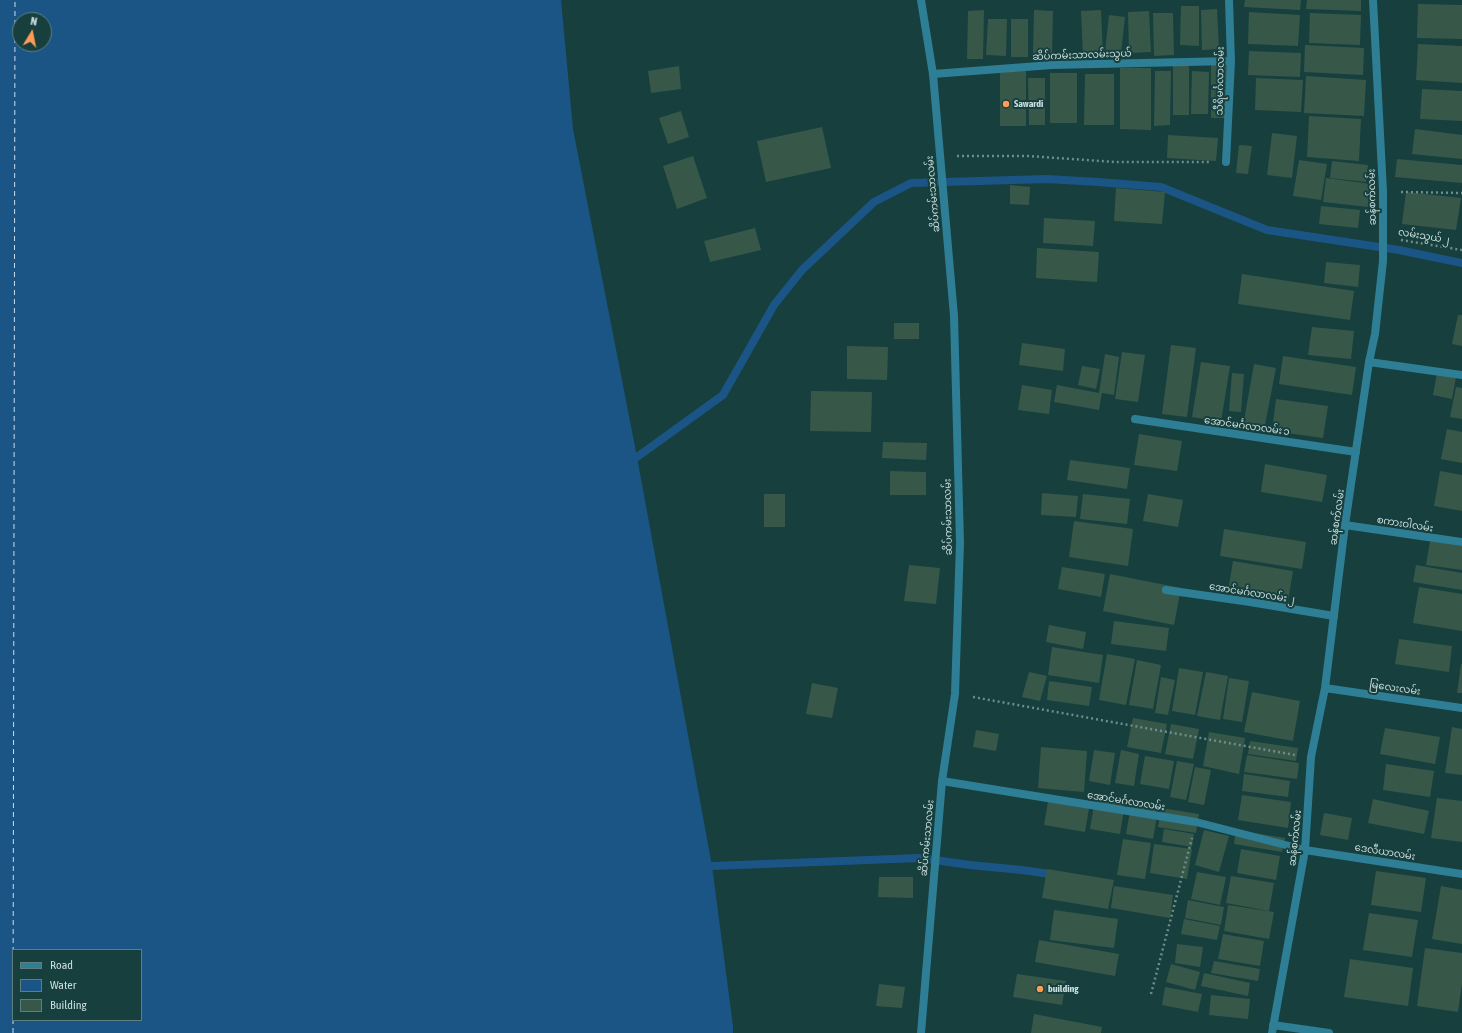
<!DOCTYPE html>
<meta charset="utf-8">
<style>
body{margin:0}
#map{position:relative;width:1462px;height:1033px;overflow:hidden;background:#163f3e;font-family:"Asap Condensed",sans-serif}
canvas{display:block}
.legend{position:absolute;left:12px;top:949px;width:130px;height:72px;box-sizing:border-box;background:#163f3e;border:1px solid #5e7f7e;margin:0;padding:5px 7px;list-style:none;font-size:12px;color:#cadfde}
.legend li{display:flex;align-items:center;gap:8px;height:20px}
.legend b{width:20px;border:1px solid #5e7f7e}
.north{position:absolute;left:12px;top:12px;width:40px;height:40px;box-sizing:border-box;background:#163f3e;border:1px solid #5e7f7e;border-radius:50%;rotate:10deg;font-size:11px;font-weight:700;line-height:16px;text-align:center;color:#cadfde}
.north::after{content:'';display:block;margin:auto;width:14px;height:18px;background:#fe9c57;clip-path:polygon(50% 0,100% 100%,50% 72%,0 100%)}
</style>
<div id="map">
<canvas width="1462" height="1033"></canvas>
<ul class="legend">
<li><b style="height:5px;background:#2e7e95"></b>Road</li>
<li><b style="height:11px;background:#1b5586"></b>Water</li>
<li><b style="height:11px;background:#375849"></b>Building</li>
</ul>
<div class="north">N</div>
</div>
<script>
const ctx = document.querySelector('canvas').getContext('2d');
ctx.lineJoin = 'round';
function paint(path, color) {
  ctx.fillStyle = color;
  ctx.fill(path, 'evenodd');
}
function strokePath(path, color, width, dash) {
  ctx.strokeStyle = color;
  ctx.lineWidth = width;
  ctx.lineCap = dash ? 'butt' : 'round';
  ctx.setLineDash(dash || []);
  ctx.stroke(path);
}
function drawText(font, color, halo, rows, align = 'center') {
  ctx.font = font + ' "Asap Condensed","Noto Sans Myanmar",sans-serif';
  ctx.lineWidth = 4;
  ctx.setLineDash([]);
  ctx.textBaseline = 'middle';
  ctx.strokeStyle = halo;
  ctx.fillStyle = color;
  for (const [text, x, y, turn = 0] of rows) {
    ctx.save();
    ctx.translate(x, y);
    ctx.rotate((+turn || 0) * Math.PI / 180);
    ctx.textAlign = isNaN(turn) ? turn : align;
    if (halo) ctx.strokeText(text, 0, 0);
    ctx.fillText(text, 0, 0);
    ctx.restore();
  }
}
const water = new Path2D(`
 M 0,0 L 561,0 L 573,129 L 637,457 L 712,866 L 733,1026 L 733,1033 L 0,1033 ZM 20,20 L 44,20 L 44,44 L 20,44 ZM 13,950 L 141,950 L 141,1020 L 13,1020 Z`);
const stream = new Path2D(`
 M 637,457 L 723,395 L 774,305 L 802,270 L 874,202 L 911,183 L 1047,179 L 1098,182 L 1161,187 L 1267,230 L 1399,250 L 1462,263
 M 712,866 L 920,858 L 970,865 L 1022,870 L 1050,874`);
const ferry = new Path2D(`
 M 13,1033 L 15,0`);
const building = new Path2D(`
 M 1245,0 L 1301,0 L 1300,10 L 1244,7 Z
 M 1307,0 L 1361,0 L 1361,11 L 1306,9 Z
 M 1418,4 L 1462,5 L 1462,39 L 1417,38 Z
 M 1181,6 L 1199,6 L 1199,46 L 1180,45 Z
 M 1217,9 L 1219,49 L 1202,50 L 1201,10 Z
 M 984,10 L 983,59 L 967,59 L 968,11 Z
 M 1034,10 L 1053,11 L 1052,55 L 1033,54 Z
 M 1101,10 L 1103,55 L 1083,56 L 1081,11 Z
 M 1149,11 L 1151,52 L 1129,53 L 1128,12 Z
 M 1249,12 L 1300,15 L 1298,46 L 1248,44 Z
 M 1153,13 L 1173,13 L 1174,55 L 1154,56 Z
 M 1310,13 L 1361,15 L 1360,45 L 1309,43 Z
 M 1109,15 L 1125,17 L 1121,53 L 1105,51 Z
 M 988,19 L 1007,19 L 1006,56 L 986,55 Z
 M 1011,19 L 1028,19 L 1028,57 L 1011,57 Z
 M 1418,44 L 1462,46 L 1462,83 L 1416,80 Z
 M 1305,45 L 1364,48 L 1363,75 L 1304,72 Z
 M 1249,51 L 1301,53 L 1300,77 L 1248,75 Z
 M 1173,65 L 1189,65 L 1189,115 L 1173,115 Z
 M 1211,65 L 1228,65 L 1227,118 L 1211,118 Z
 M 679,66 L 681,89 L 651,93 L 648,71 Z
 M 1120,68 L 1151,68 L 1151,130 L 1120,129 Z
 M 1000,69 L 1026,69 L 1026,126 L 1000,126 Z
 M 1155,71 L 1171,71 L 1170,125 L 1154,126 Z
 M 1192,71 L 1209,72 L 1208,114 L 1191,114 Z
 M 1050,73 L 1077,73 L 1077,123 L 1050,123 Z
 M 1085,74 L 1114,74 L 1114,125 L 1084,125 Z
 M 1306,76 L 1366,80 L 1364,116 L 1304,113 Z
 M 1028,78 L 1045,78 L 1045,125 L 1029,125 Z
 M 1256,78 L 1303,80 L 1301,112 L 1255,110 Z
 M 1422,89 L 1462,91 L 1462,121 L 1420,119 Z
 M 681,111 L 689,137 L 668,144 L 659,118 Z
 M 1309,116 L 1361,119 L 1359,161 L 1307,157 Z
 M 822,127 L 831,168 L 766,182 L 757,141 Z
 M 1415,129 L 1462,135 L 1462,159 L 1412,154 Z
 M 1272,133 L 1297,136 L 1292,178 L 1267,175 Z
 M 1168,135 L 1218,138 L 1216,161 L 1167,158 Z
 M 1239,145 L 1252,146 L 1248,174 L 1236,173 Z
 M 693,156 L 707,198 L 677,209 L 663,166 Z
 M 1397,159 L 1462,165 L 1462,183 L 1395,177 Z
 M 1299,160 L 1327,164 L 1321,200 L 1293,196 Z
 M 1332,161 L 1368,165 L 1366,182 L 1330,178 Z
 M 1326,178 L 1371,184 L 1368,207 L 1323,202 Z
 M 1010,185 L 1030,187 L 1029,205 L 1010,204 Z
 M 1116,188 L 1165,192 L 1162,224 L 1114,221 Z
 M 1406,192 L 1461,198 L 1456,230 L 1402,224 Z
 M 1321,206 L 1360,210 L 1358,228 L 1319,224 Z
 M 1044,218 L 1095,221 L 1093,246 L 1043,243 Z
 M 755,228 L 761,250 L 710,262 L 704,241 Z
 M 1037,248 L 1099,252 L 1097,282 L 1036,278 Z
 M 1326,262 L 1360,265 L 1358,287 L 1324,283 Z
 M 1242,274 L 1354,291 L 1350,320 L 1238,304 Z
 M 1458,315 L 1462,315 L 1462,346 L 1452,344 Z
 M 894,323 L 919,323 L 919,339 L 894,339 Z
 M 1312,327 L 1354,331 L 1351,359 L 1308,355 Z
 M 1022,343 L 1065,349 L 1063,371 L 1019,365 Z
 M 1171,345 L 1196,348 L 1187,417 L 1162,414 Z
 M 847,346 L 888,347 L 887,380 L 847,379 Z
 M 1122,352 L 1145,355 L 1138,402 L 1115,399 Z
 M 1105,354 L 1119,357 L 1114,395 L 1102,393 L 1099,410 L 1054,402 L 1057,385 L 1099,393 Z
 M 1283,356 L 1356,367 L 1352,395 L 1279,384 Z
 M 1201,362 L 1230,366 L 1221,422 L 1192,417 Z
 M 1254,364 L 1276,368 L 1264,430 L 1243,426 Z
 M 1082,366 L 1100,369 L 1096,389 L 1078,385 Z
 M 1232,373 L 1244,374 L 1241,412 L 1229,411 Z
 M 1437,373 L 1456,377 L 1452,399 L 1433,395 Z
 M 1022,385 L 1052,390 L 1049,414 L 1018,410 Z
 M 1456,387 L 1462,388 L 1462,419 L 1450,417 Z
 M 811,391 L 872,392 L 871,432 L 810,431 Z
 M 1276,399 L 1328,406 L 1323,438 L 1272,431 Z
 M 1447,429 L 1462,432 L 1462,463 L 1441,459 Z
 M 1139,434 L 1182,441 L 1177,471 L 1134,465 Z
 M 883,442 L 927,443 L 926,460 L 882,458 Z
 M 1070,460 L 1130,468 L 1127,489 L 1067,480 Z
 M 1265,464 L 1327,475 L 1322,502 L 1261,492 Z
 M 890,471 L 926,472 L 926,495 L 890,495 Z
 M 1440,471 L 1462,475 L 1462,511 L 1434,506 Z
 M 1042,493 L 1078,496 L 1076,517 L 1041,515 Z
 M 764,494 L 785,494 L 785,527 L 764,527 Z
 M 1083,494 L 1130,499 L 1127,524 L 1080,519 Z
 M 1148,494 L 1183,500 L 1178,527 L 1143,521 Z
 M 1074,521 L 1133,529 L 1128,566 L 1069,557 Z
 M 1224,529 L 1306,542 L 1302,569 L 1220,556 Z
 M 1430,541 L 1462,546 L 1462,570 L 1426,565 Z
 M 1233,561 L 1293,571 L 1288,601 L 1228,591 Z
 M 909,565 L 940,568 L 936,604 L 904,601 Z
 M 1416,565 L 1462,573 L 1462,590 L 1413,582 Z
 M 1062,567 L 1105,574 L 1101,597 L 1058,589 Z
 M 1110,574 L 1181,588 L 1174,625 L 1103,611 Z
 M 1419,587 L 1462,594 L 1462,631 L 1413,623 Z
 M 1114,621 L 1169,628 L 1166,651 L 1111,644 Z
 M 1049,625 L 1086,632 L 1083,649 L 1046,642 Z
 M 1399,639 L 1452,646 L 1449,672 L 1395,664 Z
 M 1052,647 L 1103,655 L 1099,683 L 1048,675 Z
 M 1107,654 L 1135,659 L 1126,705 L 1099,700 Z
 M 1137,660 L 1161,665 L 1153,709 L 1129,705 Z
 M 1461,664 L 1462,664 L 1462,693 L 1457,693 Z
 M 1179,668 L 1203,672 L 1195,715 L 1172,711 Z
 M 1029,672 L 1047,676 L 1040,701 L 1022,697 Z
 M 1206,672 L 1228,676 L 1220,720 L 1197,716 Z
 M 1161,677 L 1175,680 L 1168,715 L 1155,713 Z
 M 1229,678 L 1249,681 L 1242,722 L 1223,719 Z
 M 1049,681 L 1092,687 L 1089,706 L 1047,700 Z
 M 812,683 L 838,688 L 832,718 L 806,714 Z
 M 1252,692 L 1300,701 L 1293,741 L 1244,732 Z
 M 1133,718 L 1167,724 L 1161,753 L 1127,747 Z
 M 1171,724 L 1199,729 L 1193,759 L 1165,754 Z
 M 1452,727 L 1462,729 L 1462,775 L 1445,773 Z
 M 1385,728 L 1440,737 L 1435,764 L 1380,754 Z
 M 976,730 L 999,734 L 996,751 L 973,747 Z
 M 1209,732 L 1245,738 L 1239,774 L 1203,766 Z
 M 1250,741 L 1298,748 L 1296,761 L 1248,754 Z
 M 1041,747 L 1087,751 L 1084,792 L 1038,788 Z
 M 1094,750 L 1115,753 L 1110,785 L 1089,781 Z
 M 1121,750 L 1139,754 L 1134,786 L 1115,783 Z
 M 1247,755 L 1299,763 L 1297,779 L 1244,772 Z
 M 1145,756 L 1174,761 L 1169,789 L 1140,784 Z
 M 1177,761 L 1194,764 L 1186,800 L 1170,797 Z
 M 1386,764 L 1434,771 L 1430,797 L 1383,790 Z
 M 1195,767 L 1211,770 L 1204,805 L 1188,802 Z
 M 1244,774 L 1290,781 L 1288,797 L 1242,791 Z
 M 1096,793 L 1126,797 L 1120,834 L 1090,829 Z
 M 1242,795 L 1291,802 L 1288,828 L 1238,820 Z
 M 1049,796 L 1090,803 L 1085,832 L 1044,825 Z
 M 1437,798 L 1462,801 L 1462,842 L 1431,838 Z
 M 1373,799 L 1429,811 L 1424,834 L 1368,823 Z
 M 1132,801 L 1159,805 L 1153,839 L 1126,834 Z
 M 1161,808 L 1199,814 L 1196,833 L 1158,827 Z
 M 1324,813 L 1352,818 L 1348,840 L 1320,835 Z
 M 1164,829 L 1194,834 L 1192,847 L 1162,842 Z
 M 1204,830 L 1229,836 L 1219,872 L 1195,865 Z
 M 1236,830 L 1285,838 L 1282,852 L 1234,844 Z
 M 1123,839 L 1151,843 L 1145,879 L 1117,875 Z
 M 1154,844 L 1192,849 L 1187,879 L 1150,873 Z
 M 1241,849 L 1280,856 L 1276,880 L 1237,873 Z
 M 1047,869 L 1114,880 L 1108,909 L 1042,898 Z
 M 1376,871 L 1426,878 L 1421,912 L 1371,905 Z
 M 1197,872 L 1226,877 L 1220,905 L 1191,899 Z
 M 1231,876 L 1274,883 L 1269,911 L 1226,903 Z
 M 879,877 L 913,877 L 913,898 L 878,897 Z
 M 1114,886 L 1173,895 L 1170,918 L 1111,908 Z
 M 1441,886 L 1462,890 L 1462,944 L 1432,939 Z
 M 1188,900 L 1224,907 L 1221,925 L 1185,918 Z
 M 1228,905 L 1274,912 L 1269,939 L 1224,931 Z
 M 1054,910 L 1118,919 L 1114,948 L 1050,940 Z
 M 1369,913 L 1418,920 L 1412,957 L 1363,950 Z
 M 1184,919 L 1220,926 L 1217,940 L 1181,934 Z
 M 1223,934 L 1264,941 L 1260,966 L 1218,959 Z
 M 1039,940 L 1119,954 L 1115,976 L 1035,962 Z
 M 1177,944 L 1203,947 L 1200,967 L 1175,963 Z
 M 1425,948 L 1462,953 L 1462,983 L 1458,1012 L 1417,1006 Z
 M 1350,959 L 1413,968 L 1408,1006 L 1344,997 Z
 M 1214,961 L 1260,969 L 1258,981 L 1211,973 Z
 M 1171,964 L 1200,972 L 1195,990 L 1166,982 Z
 M 1204,973 L 1250,983 L 1248,996 L 1201,986 Z
 M 1017,974 L 1066,981 L 1062,1005 L 1013,997 Z
 M 879,984 L 905,987 L 902,1008 L 876,1006 Z
 M 1165,987 L 1202,994 L 1198,1012 L 1162,1005 Z
 M 1211,995 L 1250,999 L 1248,1019 L 1209,1015 Z
 M 1034,1014 L 1102,1027 L 1101,1033 L 1031,1033 Z`);
const path = new Path2D(`
 M 957,156 L 1028,156 L 1115,162 L 1210,162
 M 1401,192 L 1462,193
 M 1401,240 L 1462,250
 M 973,697 L 1295,755
 M 1151,994 L 1192,838`);
const service = new Path2D(`
 M 933,74 L 1052,65 L 1231,61
 M 1226,162 L 1231,61 L 1229,0
 M 1369,362 L 1462,375
 M 1135,419 L 1356,452
 M 1166,590 L 1250,602 L 1334,616
 M 942,781 L 1196,822 L 1305,850`);
const minor = new Path2D(`
 M 1345,525 L 1462,542
 M 1325,688 L 1462,708
 M 1305,850 L 1462,874
 M 1273,1025 L 1329,1033
 M 1272,1033 L 1305,850 L 1311,757 L 1325,688 L 1345,525 L 1369,362 L 1375,334 L 1383,261 L 1383,191 L 1373,0`);
const tertiary = new Path2D(`
 M 921,0 L 933,74 L 954,316 L 960,543 L 955,694 L 942,781 L 921,1033`);
const markers = [
 [1006,104,4,"#fe9c57"],
 [1040,989,4,"#fe9c57"]
];
const streetNames = [
 ["ဆိပ်ကမ်းသာလမ်းသွယ်",1082,55,-2],
 ["သီရိမင်္ဂလာလမ်း",1220,81,-89],
 ["ဆိပ်ကမ်းသာလမ်း",933,194,-95],
 ["ဆန်စက်လမ်း",1372,197,-91],
 ["လမ်းသွယ် ၂",1424,236,9],
 ["အောင်မင်္ဂလာလမ်း ၁",1247,426,8],
 ["ဆိပ်ကမ်းသာလမ်း",948,517,-91],
 ["ဆန်စက်လမ်း",1337,517,-82],
 ["စကားဝါလမ်း",1405,524,9],
 ["အောင်မင်္ဂလာလမ်း ၂",1252,593,9],
 ["မြလေးလမ်း",1395,688,8],
 ["အောင်မင်္ဂလာလမ်း",1126,801,9],
 ["ဆိပ်ကမ်းသာလမ်း",927,838,-85],
 ["ဆန်စက်လမ်း",1295,838,-84],
 ["ဒေလီယာလမ်း",1385,852,9]
];
const poiNames = [
 ["Sawardi",1014,104],
 ["building",1048,989]
];
paint(water, '#1b5586');
strokePath(stream, '#1b5586', 8);
strokePath(ferry, '#cbdcee', 1, [5, 4]);
paint(building, '#375849');
strokePath(path, '#6e8d8c', 2.5, [2, 3]);
strokePath(service, '#2e7e95', 8);
strokePath(minor, '#2e7e95', 8);
strokePath(tertiary, '#2e7e95', 8);
for (const [x, y, r, color] of markers) {
  const dot = new Path2D();
  dot.arc(x, y, r, 0, 2 * Math.PI);
  ctx.fillStyle = color;
  ctx.fill(dot);
  strokePath(dot, '#163f3e', 1.5);
}
drawText('10px', '#cadfde', '#163f3e', streetNames);
drawText('bold 10px', '#cadfde', '#163f3e', poiNames, 'left');
</script>
